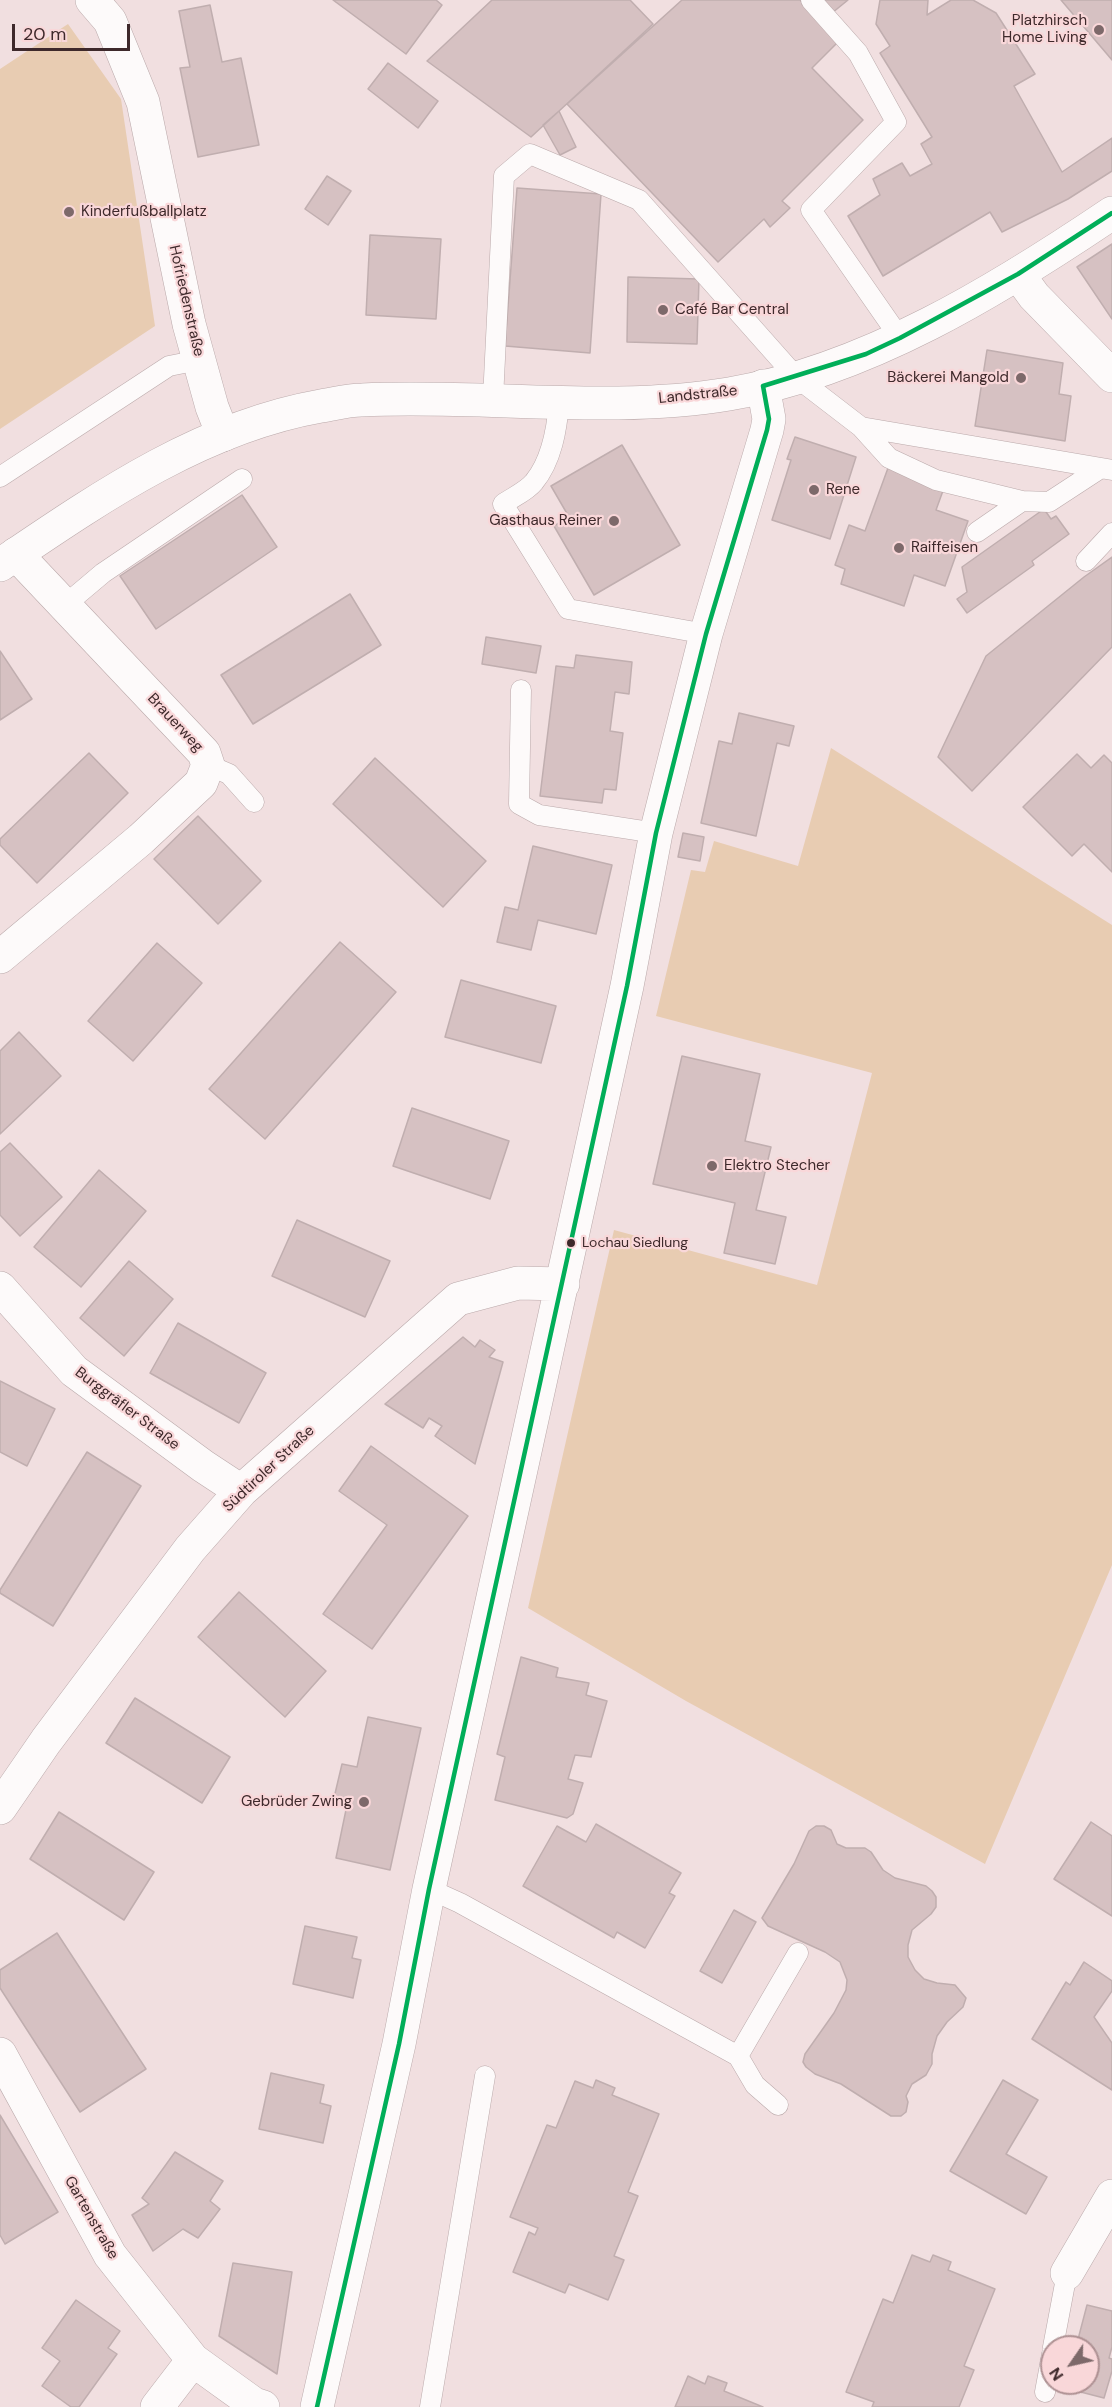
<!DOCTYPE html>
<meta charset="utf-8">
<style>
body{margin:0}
#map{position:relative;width:1112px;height:2407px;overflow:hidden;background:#f1dfe0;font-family:"DM Sans",sans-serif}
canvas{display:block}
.north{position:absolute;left:1040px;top:2335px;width:60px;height:60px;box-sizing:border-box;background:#f9d7d9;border:2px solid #ae9193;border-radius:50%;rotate:236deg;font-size:16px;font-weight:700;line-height:24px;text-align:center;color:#3e292b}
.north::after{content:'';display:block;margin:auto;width:21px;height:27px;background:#7d696a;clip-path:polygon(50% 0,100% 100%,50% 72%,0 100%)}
.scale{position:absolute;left:12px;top:24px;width:118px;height:27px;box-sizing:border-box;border:3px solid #3e292b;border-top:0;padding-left:8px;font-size:18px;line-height:21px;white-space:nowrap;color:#3e292b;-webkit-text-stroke:4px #f9d7d9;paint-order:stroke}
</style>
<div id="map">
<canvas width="1112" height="2407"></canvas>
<div class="north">N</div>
<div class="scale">20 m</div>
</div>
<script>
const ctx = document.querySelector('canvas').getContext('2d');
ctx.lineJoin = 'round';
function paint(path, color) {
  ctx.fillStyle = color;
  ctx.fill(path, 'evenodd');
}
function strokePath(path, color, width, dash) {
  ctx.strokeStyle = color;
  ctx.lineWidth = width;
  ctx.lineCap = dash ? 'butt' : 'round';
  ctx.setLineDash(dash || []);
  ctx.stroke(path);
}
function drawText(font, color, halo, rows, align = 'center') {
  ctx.font = font + ' "DM Sans",sans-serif';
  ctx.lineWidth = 4.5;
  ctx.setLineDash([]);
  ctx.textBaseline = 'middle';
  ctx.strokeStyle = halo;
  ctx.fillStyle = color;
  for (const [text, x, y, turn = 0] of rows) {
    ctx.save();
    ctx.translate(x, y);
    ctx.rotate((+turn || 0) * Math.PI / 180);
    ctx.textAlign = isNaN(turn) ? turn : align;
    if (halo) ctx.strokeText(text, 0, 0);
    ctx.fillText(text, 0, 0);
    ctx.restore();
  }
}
const green = new Path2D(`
 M 68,24 L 121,99 L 155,326 L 0,429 L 0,69 Z
 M 831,748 L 1112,925 L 1112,1565 L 985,1864 L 686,1701 L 528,1608 L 614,1230 L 817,1285 L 872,1073 L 656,1016 L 691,870 L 705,872 L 714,841 L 798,866 Z`);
const building = new Path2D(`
 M 333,0 L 436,0 L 442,5 L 406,54 Z
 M 492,0 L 630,0 L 653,24 L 531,137 L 427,61 Z
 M 682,0 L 800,0 L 839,41 L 812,68 L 863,120 L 782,201 L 790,208 L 770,227 L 764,219 L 718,262 L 567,104 Z
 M 822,0 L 848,0 L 832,13 Z
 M 880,0 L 928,0 L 927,15 L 951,0 L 973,0 L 996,13 L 1035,74 L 1014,86 L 1062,172 L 1112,138 L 1112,171 L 1068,199 L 1002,232 L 990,212 L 883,276 L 848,216 L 880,195 L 873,179 L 902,163 L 910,176 L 932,164 L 921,144 L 932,137 L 880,53 L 890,46 L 876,24 Z
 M 1061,0 L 1112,0 L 1112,60 Z
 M 210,5 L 222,62 L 241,58 L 259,145 L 198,157 L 180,68 L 190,67 L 179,11 Z
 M 388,63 L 438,101 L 418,128 L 368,89 Z
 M 559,111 L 576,147 L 560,155 L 543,125 Z
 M 327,176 L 351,191 L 328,225 L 305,209 Z
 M 517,188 L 601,194 L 590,353 L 505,346 Z
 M 370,235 L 441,239 L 436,319 L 366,315 Z
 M 1112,244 L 1112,319 L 1077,267 Z
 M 628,277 L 699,279 L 697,344 L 627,342 Z
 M 987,350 L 1063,363 L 1059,394 L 1071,396 L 1065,441 L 975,426 Z
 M 795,437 L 856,457 L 830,539 L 772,520 L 791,460 L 787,459 Z
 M 622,445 L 680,545 L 594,595 L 554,526 L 569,517 L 551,486 Z
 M 888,468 L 944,488 L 936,510 L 968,521 L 945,586 L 914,575 L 904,606 L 841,584 L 845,569 L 835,565 L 849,525 L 865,531 Z
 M 242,495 L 277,547 L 156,629 L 120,576 Z
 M 1044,509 L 1051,519 L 1056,516 L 1069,534 L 1032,561 L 1034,565 L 967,613 L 957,599 L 967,592 L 962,567 Z
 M 1112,557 L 1112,647 L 972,791 L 938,757 L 986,656 L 1084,577 Z
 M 350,594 L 381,645 L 253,724 L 221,675 Z
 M 486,637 L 541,646 L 536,673 L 482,664 Z
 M 0,651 L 32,699 L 0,720 Z
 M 576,655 L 632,662 L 629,694 L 615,692 L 610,731 L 623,733 L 616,790 L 604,789 L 602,803 L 540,796 L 556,666 L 574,668 Z
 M 739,713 L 794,726 L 789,746 L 777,743 L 756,836 L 701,823 L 719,741 L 732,744 Z
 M 89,753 L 128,793 L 37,883 L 0,845 L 0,839 Z
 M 1077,754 L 1091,768 L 1104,755 L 1112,763 L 1112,872 L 1084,844 L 1072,856 L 1023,807 Z
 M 375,758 L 486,861 L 443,907 L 333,804 Z
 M 198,816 L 261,881 L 218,924 L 154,859 Z
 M 683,833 L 704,837 L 700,861 L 678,857 Z
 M 533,846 L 612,865 L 596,934 L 538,920 L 531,950 L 497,942 L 505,907 L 518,910 Z
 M 340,942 L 396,992 L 265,1139 L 209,1089 Z
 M 157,943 L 202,983 L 133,1061 L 88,1021 Z
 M 461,980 L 556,1006 L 541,1063 L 445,1037 Z
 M 19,1032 L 61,1076 L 0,1134 L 0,1051 Z
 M 682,1056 L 760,1074 L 745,1141 L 771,1147 L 756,1210 L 786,1217 L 775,1264 L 724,1253 L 735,1203 L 653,1184 Z
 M 412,1108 L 509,1141 L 490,1199 L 393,1166 Z
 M 10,1143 L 62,1197 L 20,1236 L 0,1215 L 0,1152 Z
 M 99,1170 L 146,1211 L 81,1287 L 34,1247 Z
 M 297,1220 L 390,1261 L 365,1317 L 272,1276 Z
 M 129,1261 L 173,1299 L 124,1356 L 80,1318 Z
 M 178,1323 L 266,1373 L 239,1423 L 150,1373 Z
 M 463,1337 L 475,1347 L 480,1340 L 495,1350 L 489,1357 L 503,1362 L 475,1464 L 435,1436 L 442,1426 L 429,1418 L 423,1428 L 385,1404 Z
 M 0,1381 L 55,1409 L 27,1466 L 0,1452 Z
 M 371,1446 L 468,1516 L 372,1649 L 323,1614 L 387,1525 L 339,1491 Z
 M 87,1452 L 141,1486 L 53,1626 L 0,1593 L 0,1590 Z
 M 239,1592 L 326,1671 L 285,1717 L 198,1637 Z
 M 521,1657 L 558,1668 L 556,1677 L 589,1683 L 586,1695 L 607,1701 L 591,1757 L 575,1755 L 568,1779 L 583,1783 L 573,1814 L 567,1818 L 495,1800 L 505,1757 L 497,1754 Z
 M 135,1698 L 230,1757 L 202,1803 L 106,1743 Z
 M 368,1717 L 421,1728 L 390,1870 L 336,1858 L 347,1805 L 333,1802 L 342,1764 L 357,1767 Z
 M 59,1812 L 154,1872 L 124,1920 L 30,1859 Z
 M 1091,1822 L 1112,1836 L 1112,1916 L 1054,1879 Z
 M 596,1824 L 681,1873 L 669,1893 L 675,1896 L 645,1948 L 617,1932 L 614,1938 L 523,1886 L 557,1826 L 586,1842 Z
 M 816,1826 L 824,1826 L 831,1830 L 837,1844 L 846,1848 L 865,1848 L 871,1852 L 883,1870 L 895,1878 L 926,1886 L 932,1891 L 936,1897 L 936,1907 L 931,1914 L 912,1930 L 908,1945 L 908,1957 L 915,1970 L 924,1979 L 937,1983 L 955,1985 L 966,1998 L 963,2007 L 947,2022 L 937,2036 L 932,2054 L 932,2064 L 926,2075 L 912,2084 L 906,2096 L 908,2102 L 906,2112 L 901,2116 L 891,2116 L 841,2084 L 815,2074 L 806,2067 L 803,2062 L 805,2054 L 834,2013 L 846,1990 L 847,1980 L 840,1962 L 825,1952 L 768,1926 L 762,1918 L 794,1864 L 809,1831 Z
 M 734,1910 L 756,1922 L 722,1983 L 700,1971 Z
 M 305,1926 L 357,1937 L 352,1958 L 361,1960 L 353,1998 L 293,1984 Z
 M 57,1933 L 146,2069 L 80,2112 L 0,1988 L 0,1970 Z
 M 1084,1962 L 1112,1981 L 1112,1991 L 1094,2017 L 1112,2043 L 1112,2090 L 1032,2039 L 1066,1982 L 1070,1985 Z
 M 271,2073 L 324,2085 L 320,2103 L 331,2106 L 323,2143 L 259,2129 Z
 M 596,2080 L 615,2088 L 612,2095 L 659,2114 L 628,2192 L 638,2196 L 614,2256 L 624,2260 L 608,2300 L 569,2284 L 565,2293 L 513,2272 L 529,2232 L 535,2235 L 538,2228 L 510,2217 L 547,2125 L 556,2128 L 575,2081 L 593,2088 Z
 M 1003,2080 L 1038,2100 L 1006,2154 L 1047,2177 L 1026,2214 L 950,2171 Z
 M 0,2115 L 58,2212 L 5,2244 L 0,2235 Z
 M 175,2152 L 223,2181 L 210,2201 L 220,2209 L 198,2238 L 183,2229 L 153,2251 L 132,2215 L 149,2204 L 142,2198 Z
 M 912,2255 L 930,2262 L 933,2255 L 951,2262 L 948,2270 L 995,2289 L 964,2366 L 974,2370 L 959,2407 L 872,2407 L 874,2402 L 846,2392 L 883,2299 L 893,2303 Z
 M 233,2263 L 292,2272 L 277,2374 L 219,2336 Z
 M 76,2300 L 120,2331 L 108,2348 L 117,2354 L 79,2407 L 71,2407 L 42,2386 L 60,2361 L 42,2348 Z
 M 1087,2305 L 1112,2311 L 1112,2347 L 1109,2358 L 1112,2359 L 1112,2371 L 1104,2398 L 1065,2388 L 1066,2383 L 1088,2383 L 1088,2347 L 1076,2347 Z
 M 688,2376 L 705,2384 L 708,2376 L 727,2383 L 724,2391 L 763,2407 L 675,2407 Z`);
const lane = new Path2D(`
 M 811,0 L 858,53 L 896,122 L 811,210 L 900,338
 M 493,399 L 504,176 L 530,154 L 639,200 L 796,377 L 861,427 L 1112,470
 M 559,402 C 557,429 552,460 534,482 C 527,491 513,497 503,504 L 568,609 L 706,634
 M 861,427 L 889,458 L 936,480 L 1022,501
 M 0,477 L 169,366 L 199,360
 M 977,532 L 1022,501 L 1049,502 L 1101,468
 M 1086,561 L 1112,533
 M 65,605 L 103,573 L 242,479
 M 521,690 L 519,804 L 539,815 L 656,833
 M 208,765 L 229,774 L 254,802
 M 429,1889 L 460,1903 L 738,2056 L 755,2085 L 778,2105
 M 738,2056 L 798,1953
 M 1053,2347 L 1067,2273
 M 1045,2392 L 1052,2354
 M 430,2407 L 485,2076`);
const street = new Path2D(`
 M 92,0 L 110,21 L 143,102 L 189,324 L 212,407 L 223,435
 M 1018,274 L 1034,296 L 1112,376
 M 0,957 L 141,839 L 201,783 L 208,765 L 204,753 L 16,554
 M 0,1288 L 74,1371 L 203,1466 L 241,1491
 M 0,1808 L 46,1741 L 190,1549 L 241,1491 L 458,1299 L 518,1283 L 563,1284
 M 0,2054 L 110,2255 L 193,2360 L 254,2404 L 263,2407
 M 1067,2273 L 1112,2196
 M 157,2407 L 193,2360
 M 317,2407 L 399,2044 L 429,1889 L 627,986 L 656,833 L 706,634 L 767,430 L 769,419 L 763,386`);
const secondary = new Path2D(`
 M 0,565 C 99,498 201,427 321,406 C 334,404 348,400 362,400 C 484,394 608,414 729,394 C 866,371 998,290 1112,213`);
const bus1 = new Path2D(`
 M 763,386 L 866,354 L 900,338 L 1018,274 L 1112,213
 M 317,2407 L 399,2044 L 429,1889 L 627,986 L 656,833 L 706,634 L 767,430 L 769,419 L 763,386`);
const markers = [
 [1099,30,6,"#7d696a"],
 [69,212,6,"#7d696a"],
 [663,310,6,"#7d696a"],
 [1021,378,6,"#7d696a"],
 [814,490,6,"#7d696a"],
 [614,521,6,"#7d696a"],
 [899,548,6,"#7d696a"],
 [712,1166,6,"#7d696a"],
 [571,1243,5,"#3e292b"],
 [364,1802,6,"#7d696a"]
];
const busNames = [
 ["Lochau Siedlung",582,1243]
];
const poiNames = [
 ["Platzhirsch",1087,21,"right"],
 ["Home Living",1087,38,"right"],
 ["Kinderfußballplatz",81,212],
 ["Café Bar Central",675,310],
 ["Bäckerei Mangold",1009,378,"right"],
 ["Rene",826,490],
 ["Gasthaus Reiner",602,521,"right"],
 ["Raiffeisen",911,548],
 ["Elektro Stecher",724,1166],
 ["Gebrüder Zwing",352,1802,"right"]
];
const streetNames = [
 ["Hofriedenstraße",186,301,77],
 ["Landstraße",698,395,-6],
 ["Brauerweg",175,723,47],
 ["Burggräfler Straße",127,1409,37],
 ["Südtiroler Straße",269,1469,-43],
 ["Gartenstraße",91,2218,60]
];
paint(green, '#e8ccb2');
paint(building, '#d6c1c2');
strokePath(building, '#c0aeaf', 1.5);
strokePath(lane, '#baa9aa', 21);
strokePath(street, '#baa9aa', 34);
strokePath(secondary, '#baa9aa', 34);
strokePath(lane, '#fdfafa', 20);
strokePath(street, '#fdfafa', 33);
strokePath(secondary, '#fdfafa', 33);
strokePath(bus1, '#01ae59', 4.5);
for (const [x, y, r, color] of markers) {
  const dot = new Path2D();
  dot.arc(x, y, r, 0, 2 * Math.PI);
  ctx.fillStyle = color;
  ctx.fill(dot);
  strokePath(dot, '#f9d7d9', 2);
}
drawText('14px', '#3e292b', '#f9d7d9', busNames, 'left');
drawText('15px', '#3e292b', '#f9d7d9', poiNames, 'left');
drawText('15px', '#3e292b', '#f9d7d9', streetNames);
</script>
